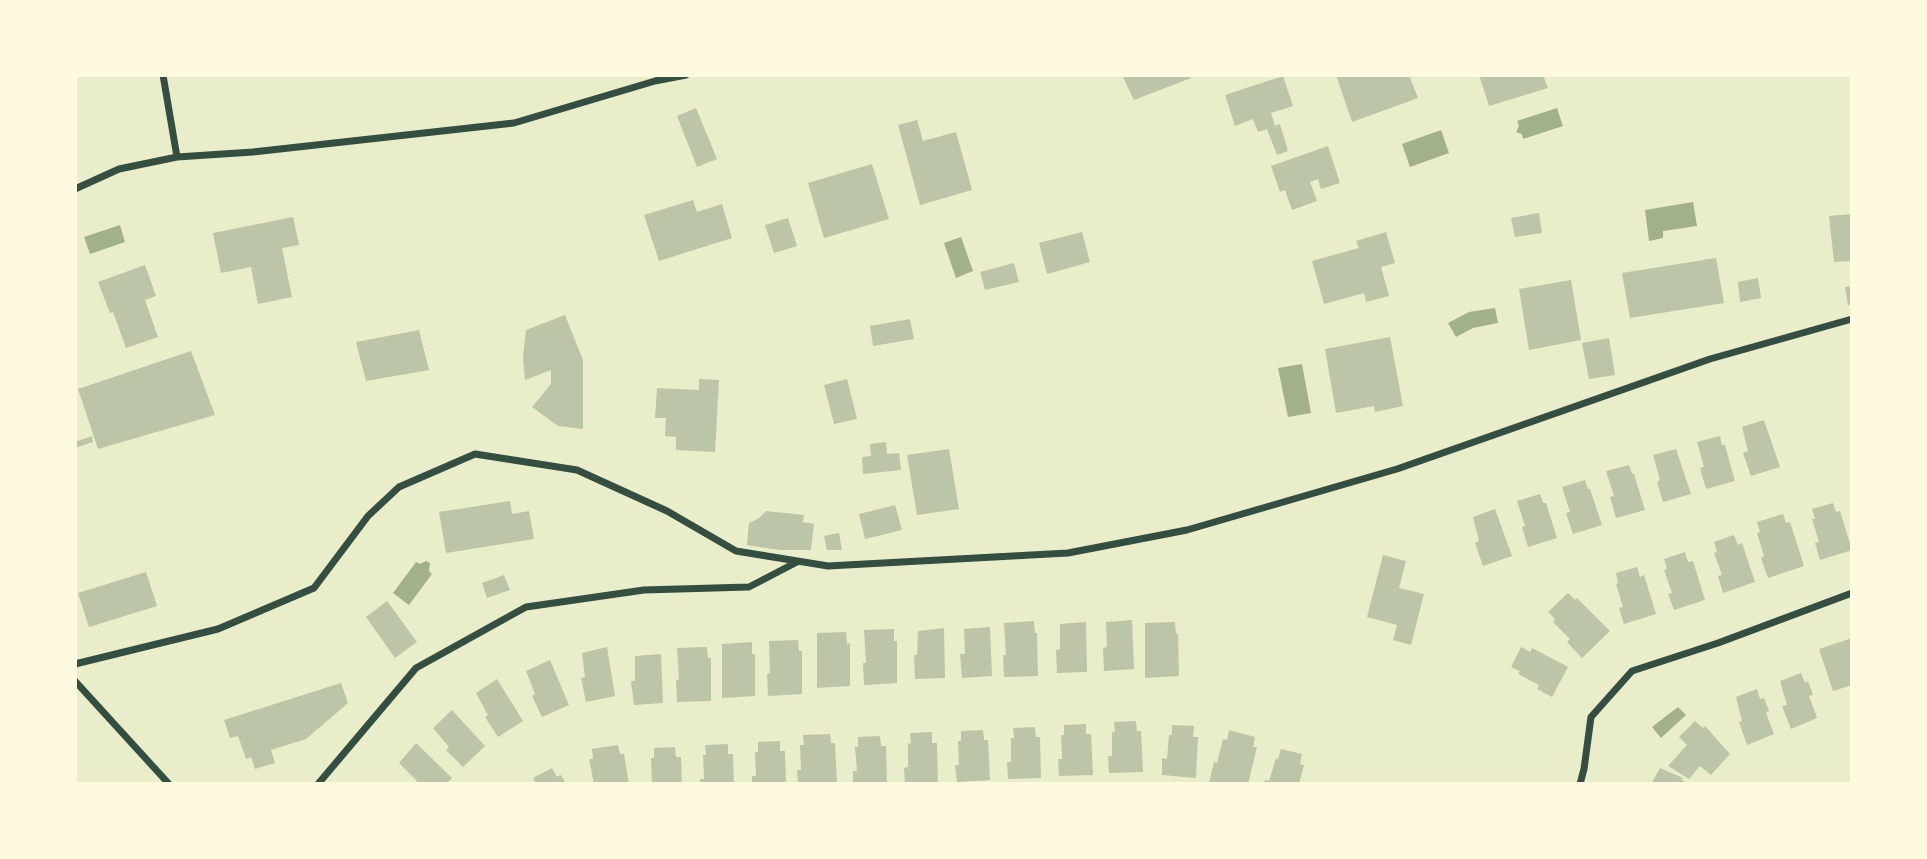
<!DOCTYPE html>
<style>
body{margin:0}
#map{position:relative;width:1927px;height:859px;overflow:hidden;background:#e9edc9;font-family:Poppins,sans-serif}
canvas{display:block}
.frame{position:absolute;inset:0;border:77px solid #fefae0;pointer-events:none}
</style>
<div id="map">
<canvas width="1927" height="859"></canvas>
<div class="frame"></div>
</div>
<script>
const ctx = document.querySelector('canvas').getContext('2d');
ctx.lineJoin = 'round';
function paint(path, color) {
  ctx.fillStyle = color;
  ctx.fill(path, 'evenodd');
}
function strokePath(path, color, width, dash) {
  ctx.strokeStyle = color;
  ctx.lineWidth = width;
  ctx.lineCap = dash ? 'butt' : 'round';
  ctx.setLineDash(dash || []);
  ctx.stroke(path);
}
const water = new Path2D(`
 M 1557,108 L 1563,126 L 1523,139 L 1522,134 L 1516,132 L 1519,126 L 1517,121 Z
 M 1441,130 L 1449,153 L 1410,167 L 1402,144 Z
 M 1693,202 L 1697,226 L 1663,231 L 1663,238 L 1649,241 L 1645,210 Z
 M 120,225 L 125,242 L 90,254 L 84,237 Z
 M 961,237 L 973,271 L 956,278 L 944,243 Z
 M 1495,308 L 1498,323 L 1473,328 L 1456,337 L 1448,323 L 1469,312 Z
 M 1302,364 L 1311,413 L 1288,417 L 1278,368 Z
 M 426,561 L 430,563 L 429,571 L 432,574 L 409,605 L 393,593 L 416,562 L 420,564 Z
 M 1678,707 L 1686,715 L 1661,738 L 1652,727 Z`);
const building = new Path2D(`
 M 1122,75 L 1190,75 L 1191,78 L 1134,100 Z
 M 1336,75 L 1409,75 L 1418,98 L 1352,122 Z
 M 1479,75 L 1543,75 L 1548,88 L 1489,106 Z
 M 1283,76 L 1293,106 L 1271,113 L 1275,126 L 1280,124 L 1288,151 L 1277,155 L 1267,129 L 1258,132 L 1253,119 L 1235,126 L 1225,95 Z
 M 696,108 L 717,159 L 697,167 L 677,116 Z
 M 917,120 L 923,141 L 956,132 L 972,190 L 920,205 L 898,125 Z
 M 1328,146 L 1340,183 L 1321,189 L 1318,179 L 1310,182 L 1317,201 L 1292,210 L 1285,190 L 1280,192 L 1271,166 Z
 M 872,164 L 889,219 L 824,238 L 808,183 Z
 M 693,200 L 697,212 L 722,204 L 732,238 L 659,261 L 644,215 Z
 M 1539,213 L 1542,233 L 1515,237 L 1511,218 Z
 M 1852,214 L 1852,261 L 1834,262 L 1829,216 Z
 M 293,217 L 299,245 L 282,248 L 292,297 L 258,304 L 251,267 L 221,273 L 213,233 Z
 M 788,218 L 797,246 L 774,253 L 765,225 Z
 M 1082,232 L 1090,262 L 1047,274 L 1039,243 Z
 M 1386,232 L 1395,263 L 1381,267 L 1389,296 L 1366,302 L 1364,293 L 1324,304 L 1312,261 L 1359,248 L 1356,241 Z
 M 1716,258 L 1724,303 L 1630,318 L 1622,273 Z
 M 1014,263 L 1019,282 L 985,290 L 980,272 Z
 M 145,265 L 156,296 L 145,300 L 158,337 L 126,348 L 113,312 L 110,313 L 98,282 Z
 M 1758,278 L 1761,298 L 1740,302 L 1738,282 Z
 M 1571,280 L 1581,340 L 1529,350 L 1519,289 Z
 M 1852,286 L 1852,304 L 1848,305 L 1845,287 Z
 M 565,315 L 583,360 L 583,429 L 558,426 L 532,407 L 551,384 L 551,370 L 525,380 L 523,357 L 526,330 Z
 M 910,319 L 914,339 L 873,346 L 870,326 Z
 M 419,330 L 429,370 L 366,381 L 356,342 Z
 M 1390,337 L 1403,406 L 1375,412 L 1374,406 L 1336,413 L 1325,349 Z
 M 1609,338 L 1615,375 L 1589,379 L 1582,343 Z
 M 191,351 L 215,415 L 98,449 L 78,389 Z
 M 699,379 L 719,380 L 715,452 L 676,450 L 676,437 L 665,436 L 666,418 L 655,418 L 657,388 L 699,390 Z
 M 847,379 L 857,419 L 834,424 L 824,385 Z
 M 1764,420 L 1780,467 L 1751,476 L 1743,453 L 1748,451 L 1742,427 Z
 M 92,436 L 93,442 L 75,448 L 75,442 Z
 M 1720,436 L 1722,445 L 1725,445 L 1735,481 L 1706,489 L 1700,468 L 1704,467 L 1697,442 Z
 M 886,442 L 887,454 L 899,453 L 901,470 L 863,474 L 862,457 L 871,456 L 870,444 Z
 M 949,449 L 959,509 L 917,515 L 907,455 Z
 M 1676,449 L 1691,494 L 1663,502 L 1657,482 L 1660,480 L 1653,455 Z
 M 1629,465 L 1632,474 L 1634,474 L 1645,510 L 1616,518 L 1610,497 L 1614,496 L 1606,471 Z
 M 1585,480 L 1588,489 L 1590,489 L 1602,525 L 1573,534 L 1566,513 L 1570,512 L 1562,487 Z
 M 1540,494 L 1543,503 L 1546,503 L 1557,538 L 1528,547 L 1522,527 L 1525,526 L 1517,501 Z
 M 510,501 L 512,514 L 529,511 L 534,539 L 446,553 L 439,512 Z
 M 1833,503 L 1836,512 L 1840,511 L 1852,550 L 1820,560 L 1815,543 L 1819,542 L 1812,519 L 1815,519 L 1812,509 Z
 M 895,505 L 902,530 L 865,539 L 859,514 Z
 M 1495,509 L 1512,556 L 1483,566 L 1475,543 L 1479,541 L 1473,517 Z
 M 766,511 L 804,515 L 803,522 L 814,524 L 811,550 L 780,550 L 747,545 L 749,523 L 758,519 Z
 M 1783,514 L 1786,523 L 1790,522 L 1804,566 L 1768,578 L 1761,558 L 1764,556 L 1757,533 L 1760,532 L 1757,522 Z
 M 839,533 L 842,550 L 827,550 L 824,536 Z
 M 1734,535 L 1738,545 L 1742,543 L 1755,582 L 1723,593 L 1718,576 L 1722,575 L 1714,553 L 1717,552 L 1714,542 Z
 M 1685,552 L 1688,562 L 1693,561 L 1705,600 L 1674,610 L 1668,594 L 1672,593 L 1664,570 L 1667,569 L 1664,559 Z
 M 1383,555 L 1406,561 L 1399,588 L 1424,594 L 1411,645 L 1393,640 L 1397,625 L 1367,617 Z
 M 1637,567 L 1640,577 L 1644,575 L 1656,614 L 1624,624 L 1619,608 L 1623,607 L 1616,584 L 1618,583 L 1616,573 Z
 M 146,572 L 157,606 L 89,627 L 78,593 Z
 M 504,575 L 510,590 L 487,598 L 482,583 Z
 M 1568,593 L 1575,600 L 1577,598 L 1610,631 L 1582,658 L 1567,642 L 1570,639 L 1553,622 L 1555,619 L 1548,612 Z
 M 387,601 L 417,642 L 395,658 L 366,617 Z
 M 1132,620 L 1134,669 L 1104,671 L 1103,648 L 1107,647 L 1106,622 Z
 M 1034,621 L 1035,633 L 1037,633 L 1038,676 L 1004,677 L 1003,655 L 1006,655 L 1004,623 Z
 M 1086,622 L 1087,672 L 1057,673 L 1056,650 L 1060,649 L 1060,624 Z
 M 1175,622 L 1176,634 L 1178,633 L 1179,676 L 1145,678 L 1145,623 Z
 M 990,627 L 992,676 L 962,678 L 960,654 L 965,654 L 964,629 Z
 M 944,628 L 945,678 L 915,679 L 914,655 L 917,655 L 918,631 Z
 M 894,629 L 894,641 L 897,641 L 897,683 L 864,685 L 863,663 L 866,663 L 864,630 Z
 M 846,632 L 847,644 L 850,643 L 850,686 L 817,688 L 817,633 Z
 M 1852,638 L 1852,685 L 1833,691 L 1819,649 Z
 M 798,640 L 799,651 L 802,651 L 802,694 L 768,696 L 767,674 L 770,673 L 769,641 Z
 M 752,642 L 752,654 L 755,654 L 755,696 L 722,698 L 722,644 Z
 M 607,647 L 615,696 L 586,702 L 581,678 L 585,677 L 582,653 Z
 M 707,647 L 708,658 L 711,658 L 711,701 L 677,702 L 676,680 L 679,680 L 677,648 Z
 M 1521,647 L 1530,652 L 1532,648 L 1568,667 L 1552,697 L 1537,689 L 1539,685 L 1518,674 L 1520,671 L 1511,667 Z
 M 661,654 L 663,703 L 634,705 L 631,681 L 635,681 L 635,656 Z
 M 550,660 L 569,705 L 542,717 L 532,696 L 535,694 L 526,671 Z
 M 1801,673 L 1805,683 L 1808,681 L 1813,695 L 1809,696 L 1817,718 L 1791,729 L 1782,706 L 1787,705 L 1780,681 Z
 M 497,679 L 523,721 L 498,737 L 485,717 L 488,715 L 476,693 Z
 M 341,683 L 348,703 L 306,739 L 271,750 L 275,763 L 255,769 L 251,757 L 246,759 L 238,736 L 230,738 L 224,720 Z
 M 1757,689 L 1760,699 L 1764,698 L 1769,711 L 1766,713 L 1774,734 L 1747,745 L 1739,722 L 1742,721 L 1736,697 Z
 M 452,710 L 485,746 L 463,767 L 446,750 L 449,747 L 433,728 Z
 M 1136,721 L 1137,731 L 1141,731 L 1143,772 L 1109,773 L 1108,756 L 1112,756 L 1112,732 L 1115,732 L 1114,722 Z
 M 1695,721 L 1703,728 L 1705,726 L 1730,754 L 1711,775 L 1700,766 L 1689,779 L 1668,766 L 1687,745 L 1679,737 Z
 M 1086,724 L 1086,734 L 1091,734 L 1093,775 L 1059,776 L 1058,759 L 1062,759 L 1061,735 L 1064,735 L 1064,725 Z
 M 1172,725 L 1194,726 L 1193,737 L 1198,737 L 1196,778 L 1162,775 L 1162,758 L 1167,759 L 1169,735 L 1172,735 Z
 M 1035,727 L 1036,737 L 1040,737 L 1041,778 L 1008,779 L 1007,762 L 1011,762 L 1011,738 L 1014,738 L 1013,728 Z
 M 983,730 L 984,740 L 988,740 L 990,780 L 957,782 L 955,765 L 959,765 L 958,741 L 961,741 L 961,731 Z
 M 1229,730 L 1255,737 L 1253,747 L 1257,747 L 1248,784 L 1209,783 L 1214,762 L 1217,763 L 1223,739 L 1227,740 Z
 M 932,732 L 932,743 L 937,743 L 938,783 L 905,784 L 904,768 L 908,767 L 908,743 L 911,744 L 910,733 Z
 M 830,734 L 831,743 L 835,743 L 837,784 L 798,784 L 797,770 L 801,770 L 800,745 L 804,745 L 803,735 Z
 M 880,736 L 881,746 L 886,746 L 887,784 L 853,784 L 853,771 L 857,771 L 855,747 L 858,747 L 858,737 Z
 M 780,741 L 780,751 L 785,751 L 786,784 L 752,784 L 752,776 L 756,776 L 755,752 L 758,752 L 758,742 Z
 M 416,743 L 452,778 L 446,784 L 414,784 L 417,781 L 399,763 Z
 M 728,744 L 728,754 L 733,754 L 734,784 L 700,784 L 700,779 L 704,779 L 703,755 L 706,755 L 705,745 Z
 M 618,745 L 620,754 L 624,754 L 629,784 L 594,784 L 589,759 L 593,759 L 592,749 Z
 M 675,747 L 676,757 L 681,757 L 682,784 L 652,784 L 651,758 L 654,758 L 654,748 Z
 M 1281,749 L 1302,754 L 1300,764 L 1304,765 L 1299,784 L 1264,784 L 1265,780 L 1269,781 L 1276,758 L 1278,759 Z
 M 552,768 L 557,777 L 561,775 L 566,784 L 536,784 L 533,778 Z
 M 1660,768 L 1683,778 L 1682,780 L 1688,784 L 1651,784 Z`);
const minor = new Path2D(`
 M 163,75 L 177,157
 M 75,189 L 119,169 L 177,157 L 253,152 L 514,123 L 655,81 L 686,75
 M 75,664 L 218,629 L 314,588 L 368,516 L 399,487 L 475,454 L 577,470 L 667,511 L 736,551 L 828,566 L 1068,553 L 1187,530 L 1397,469 L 1710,359 L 1852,319
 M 75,681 L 169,784
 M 318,784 L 416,668 L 526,607 L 644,590 L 749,587 L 797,562
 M 1580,784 L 1584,769 L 1591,717 L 1632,671 L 1718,643 L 1852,593`);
paint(water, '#a3b18a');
paint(building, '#bcc5a7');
strokePath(minor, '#344e41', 7);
</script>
